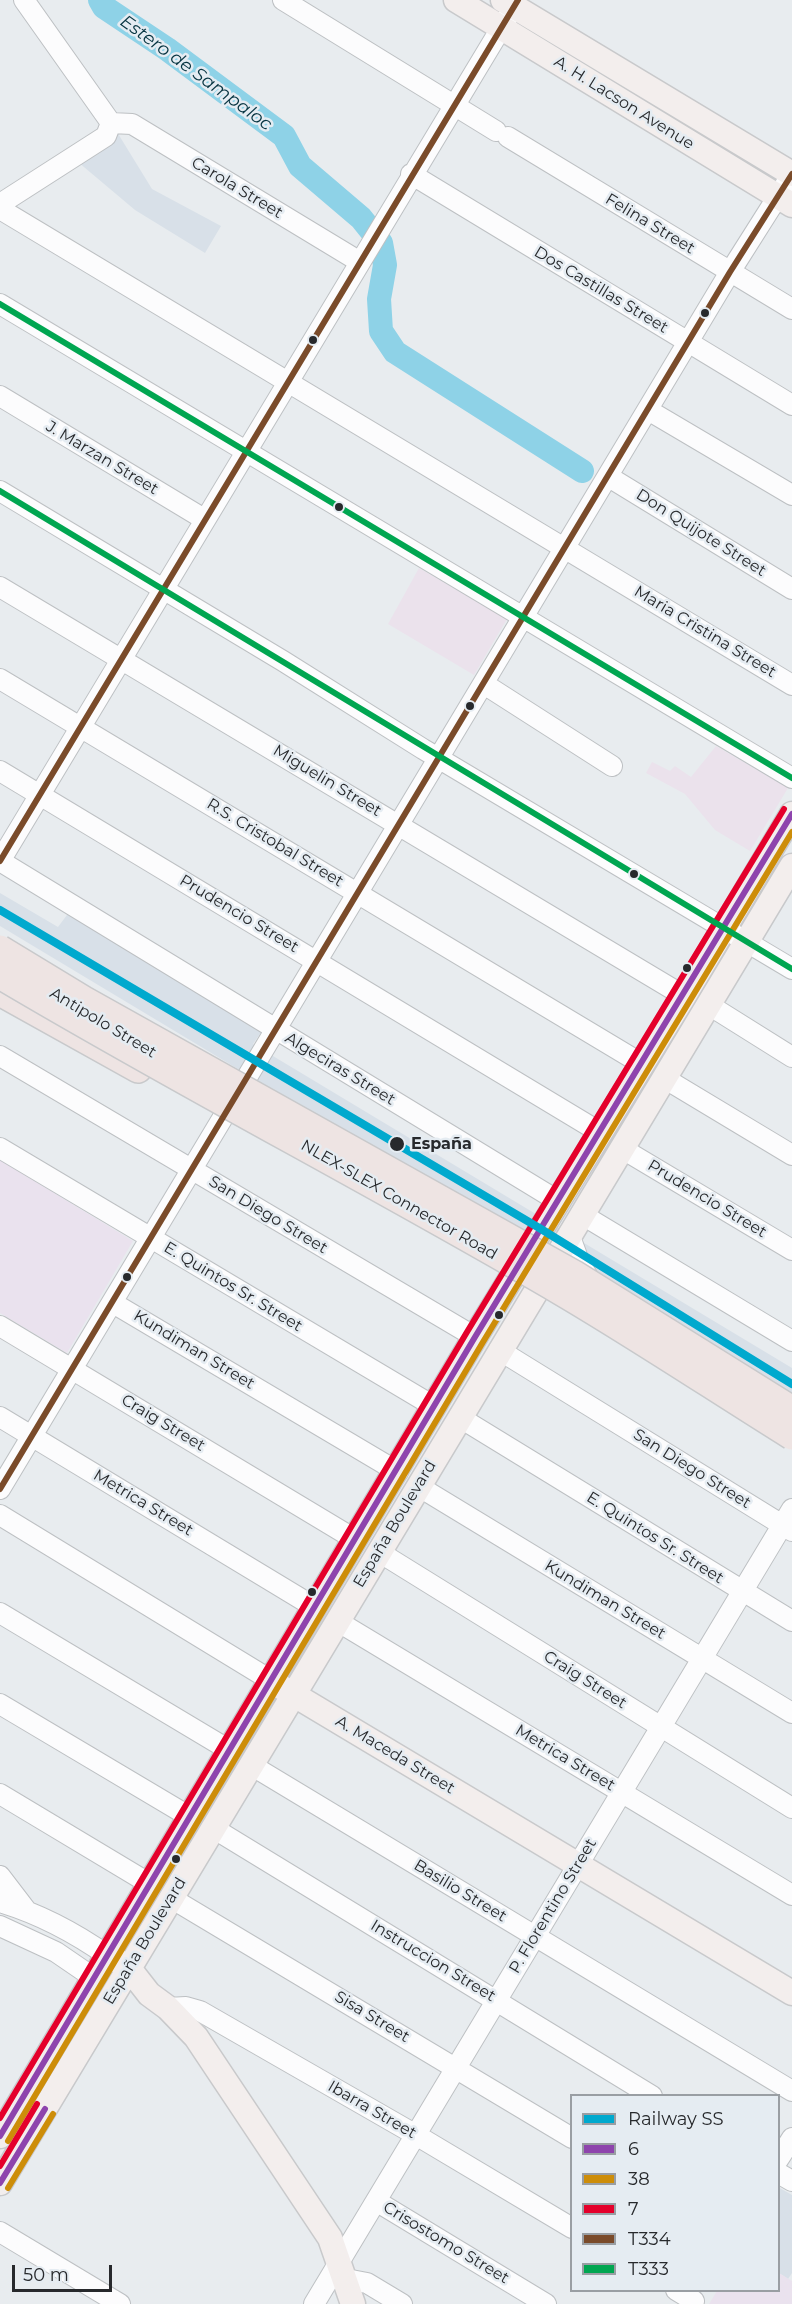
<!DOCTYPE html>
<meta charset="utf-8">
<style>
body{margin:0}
#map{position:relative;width:792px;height:2304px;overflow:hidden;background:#e8ecef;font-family:Montserrat,sans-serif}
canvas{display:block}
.legend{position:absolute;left:570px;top:2094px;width:210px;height:198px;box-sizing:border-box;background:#e5ecf2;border:2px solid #999ea3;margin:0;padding:8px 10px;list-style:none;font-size:18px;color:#27292c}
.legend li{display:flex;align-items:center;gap:12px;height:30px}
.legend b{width:30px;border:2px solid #999ea3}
.scale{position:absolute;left:12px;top:2265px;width:100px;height:27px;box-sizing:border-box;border:3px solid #27292c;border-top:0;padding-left:8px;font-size:18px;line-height:21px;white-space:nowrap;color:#27292c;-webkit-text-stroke:4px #e5ecf2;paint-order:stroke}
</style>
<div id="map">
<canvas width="792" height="2304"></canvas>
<ul class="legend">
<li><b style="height:8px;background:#00a9ce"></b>Railway SS</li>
<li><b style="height:8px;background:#8e44ad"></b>6</li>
<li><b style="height:8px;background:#cd8d09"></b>38</li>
<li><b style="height:8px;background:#e4002b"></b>7</li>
<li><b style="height:8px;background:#7a4b2a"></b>T334</li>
<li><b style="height:8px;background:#00a651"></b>T333</li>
</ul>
<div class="scale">50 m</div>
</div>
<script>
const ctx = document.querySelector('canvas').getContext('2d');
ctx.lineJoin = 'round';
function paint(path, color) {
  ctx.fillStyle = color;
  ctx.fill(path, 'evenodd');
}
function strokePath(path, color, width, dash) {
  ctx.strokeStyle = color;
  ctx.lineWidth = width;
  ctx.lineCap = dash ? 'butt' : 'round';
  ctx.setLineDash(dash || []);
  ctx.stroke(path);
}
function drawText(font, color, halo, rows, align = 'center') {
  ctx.font = font + ' Montserrat,sans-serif';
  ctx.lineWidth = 5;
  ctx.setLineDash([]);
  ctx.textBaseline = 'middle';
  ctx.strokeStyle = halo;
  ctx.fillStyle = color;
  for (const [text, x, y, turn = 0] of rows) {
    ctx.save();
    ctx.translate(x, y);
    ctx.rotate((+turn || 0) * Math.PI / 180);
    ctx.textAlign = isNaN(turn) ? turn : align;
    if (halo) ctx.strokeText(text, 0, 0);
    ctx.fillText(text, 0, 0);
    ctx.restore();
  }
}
const commercial = new Path2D(`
 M 419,568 L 507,619 L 474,675 L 388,624 Z
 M 716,746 L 788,788 L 750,851 L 715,830 L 685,794 L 646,773 L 652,762 L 670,771 L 675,766 L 691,777 Z`);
const built = new Path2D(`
 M 117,132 L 152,189 L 221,226 L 205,253 L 135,210 L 78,162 Z
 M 0,893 L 58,927 L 70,911 L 264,1028 L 253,1044 L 792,1368 L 792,1402 L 0,926 Z
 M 778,2187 L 792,2195 L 792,2273 L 788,2279 L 779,2273 Z`);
const education = new Path2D(`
 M 0,1160 L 133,1241 L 67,1353 L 0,1313 Z
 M 779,2273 L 792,2281 L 792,2304 L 709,2304 L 717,2291 L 778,2290 Z`);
const river = new Path2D(`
 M 100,0 L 104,7 L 167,49 L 284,136 L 300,166 L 361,218 L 381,243 L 385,265 L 379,299 L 381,331 L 395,352 L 582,471`);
const minor = new Path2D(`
 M 283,0 L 496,131
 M 111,123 L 132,124 L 360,262
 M 508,137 L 792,309
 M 411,174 L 792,405
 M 0,204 L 106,136 L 111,123 L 24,0
 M 0,209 L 792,685
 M 0,304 L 792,778
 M 0,396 L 204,519
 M 648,410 L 792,495
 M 609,477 L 792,589
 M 0,491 L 283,661 L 423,749 L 792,969
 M 0,587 L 684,996
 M 0,679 L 642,1064
 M 484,684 L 612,766
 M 0,771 L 601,1133
 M 0,861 L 509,15
 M 0,861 L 558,1201
 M 709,1005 L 792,1057
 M 0,1056 L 475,1337
 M 664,1078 L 792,1155
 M 0,1148 L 435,1407
 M 621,1148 L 792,1250
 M 581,1214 L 792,1341
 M 569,1234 L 580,1264 L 592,1283
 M 113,1303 L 398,1472
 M 0,1326 L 356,1540
 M 499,1350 L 792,1531
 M 0,1417 L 316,1608
 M 459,1417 L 792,1621
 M 418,1486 L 792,1713
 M 0,1489 L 730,272 L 792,174
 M 0,1515 L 272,1681
 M 379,1552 L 792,1808
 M 0,1613 L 229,1750
 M 337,1621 L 792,1895
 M 0,1704 L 190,1817
 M 251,1765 L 792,2091
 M 0,1794 L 150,1884
 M 213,1828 L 652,2096
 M 0,1876 L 26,1910
 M 171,1898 L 572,2138
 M 0,1902 C 40,1914 74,1932 108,1956
 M 0,1926 L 56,1952 L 94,1978
 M 168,2008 L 186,2007 L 200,2011 L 416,2135 L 572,2228
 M 778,2160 L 792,2138
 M 778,2173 L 792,2181
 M 376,2201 L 546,2304
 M 0,2232 L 120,2304
 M 346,2279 L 367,2283 L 402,2304
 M 676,2290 L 694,2301
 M 314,2304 L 792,1509`);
const major = new Path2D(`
 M 456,0 L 792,205
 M 503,0 L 792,174
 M 281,1687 L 792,1993
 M 116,1960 L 128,1967 L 149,1994 L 168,2008 L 196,2037 L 330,2238 L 353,2304
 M 0,2136 L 475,1337 L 684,996 L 792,814
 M 0,2183 L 792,866`);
const highway = new Path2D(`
 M 0,992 L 138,1069`);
const highwayBridge = new Path2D(`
 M 0,949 L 84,1000 L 574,1274 L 792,1410
 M 0,975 C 185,1085 376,1183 562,1292 C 640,1338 715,1388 792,1436`);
const bus1 = new Path2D(`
 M 0,2136 L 475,1337 L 792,814
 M 0,2183 L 45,2109`);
const bus2 = new Path2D(`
 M 8,2141 L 483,1342 L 792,832
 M 8,2188 L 53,2114`);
const bus3 = new Path2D(`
 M 0,2118 L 467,1332 L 784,809
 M 0,2166 L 37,2104`);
const bus4 = new Path2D(`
 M 0,861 L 518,0
 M 0,1489 L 730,272 L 792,174`);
const bus5 = new Path2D(`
 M 0,304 L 792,778
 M 0,491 C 264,650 527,811 792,969`);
const rail1 = new Path2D(`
 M 0,910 L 541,1229 L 792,1384`);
const markers = [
 [705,313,5,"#27292c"],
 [313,340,5,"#27292c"],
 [339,507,5,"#27292c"],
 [470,706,5,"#27292c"],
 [634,874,5,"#27292c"],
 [687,968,5,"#27292c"],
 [397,1144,8,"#27292c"],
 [127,1277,5,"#27292c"],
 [499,1315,5,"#27292c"],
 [312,1592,5,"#27292c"],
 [176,1859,5,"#27292c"]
];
const streetNames = [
 ["A. H. Lacson Avenue",624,103,32],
 ["Carola Street",237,188,31],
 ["Felina Street",650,224,31],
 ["Dos Castillas Street",601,290,31],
 ["J. Marzan Street",102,458,31],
 ["Don Quijote Street",701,533,32],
 ["Maria Cristina Street",705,632,31],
 ["Miguelin Street",327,781,31],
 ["R.S. Cristobal Street",275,843,31],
 ["Prudencio Street",239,914,31],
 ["Antipolo Street",103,1023,31],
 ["Algeciras Street",340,1069,31],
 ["Prudencio Street",707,1199,31],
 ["NLEX-SLEX Connector Road",399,1200,30],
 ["San Diego Street",268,1215,31],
 ["E. Quintos Sr. Street",233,1287,31],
 ["Kundiman Street",194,1350,31],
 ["Craig Street",163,1423,31],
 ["San Diego Street",692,1469,32],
 ["Metrica Street",143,1503,31],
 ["España Boulevard",395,1524,-59],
 ["E. Quintos Sr. Street",655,1538,32],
 ["Kundiman Street",605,1600,31],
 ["Craig Street",585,1680,32],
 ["A. Maceda Street",395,1755,31],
 ["Metrica Street",565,1758,31],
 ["Basilio Street",460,1891,31],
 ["P. Florentino Street",553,1906,-59],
 ["España Boulevard",145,1941,-59],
 ["Instruccion Street",433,1961,31],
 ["Sisa Street",372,2017,31],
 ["Ibarra Street",372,2110,30],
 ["Crisostomo Street",446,2243,31]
];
const stopNames = [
 ["España",411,1144]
];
const waterNames = [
 ["Estero de Sampaloc",196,73,36]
];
paint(commercial, '#ebe2ec');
paint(built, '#d8e0e8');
paint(education, '#eae2ee');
strokePath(river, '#8ed2e7', 24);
strokePath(minor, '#bdc0c3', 22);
strokePath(major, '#c8c9cb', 27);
strokePath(highway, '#c8c9cb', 30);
strokePath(minor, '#fcfcfd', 20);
strokePath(major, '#f3eeed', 24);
strokePath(highway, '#eee4e3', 27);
strokePath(highwayBridge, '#c8c9cb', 30, []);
strokePath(highwayBridge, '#eee4e3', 27);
strokePath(bus1, '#8e44ad', 6);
strokePath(bus2, '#cd8d09', 6);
strokePath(bus3, '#e4002b', 6);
strokePath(bus4, '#7a4b2a', 6);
strokePath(bus5, '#00a651', 6);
strokePath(rail1, '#00a9ce', 8);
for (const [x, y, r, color] of markers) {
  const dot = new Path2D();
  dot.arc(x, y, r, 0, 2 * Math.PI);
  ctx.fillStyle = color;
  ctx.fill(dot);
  strokePath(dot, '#e5ecf2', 2);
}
drawText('16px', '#27292c', '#e5ecf2', streetNames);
drawText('bold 16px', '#27292c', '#e5ecf2', stopNames, 'left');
drawText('italic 18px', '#063441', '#e5ecf2', waterNames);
</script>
